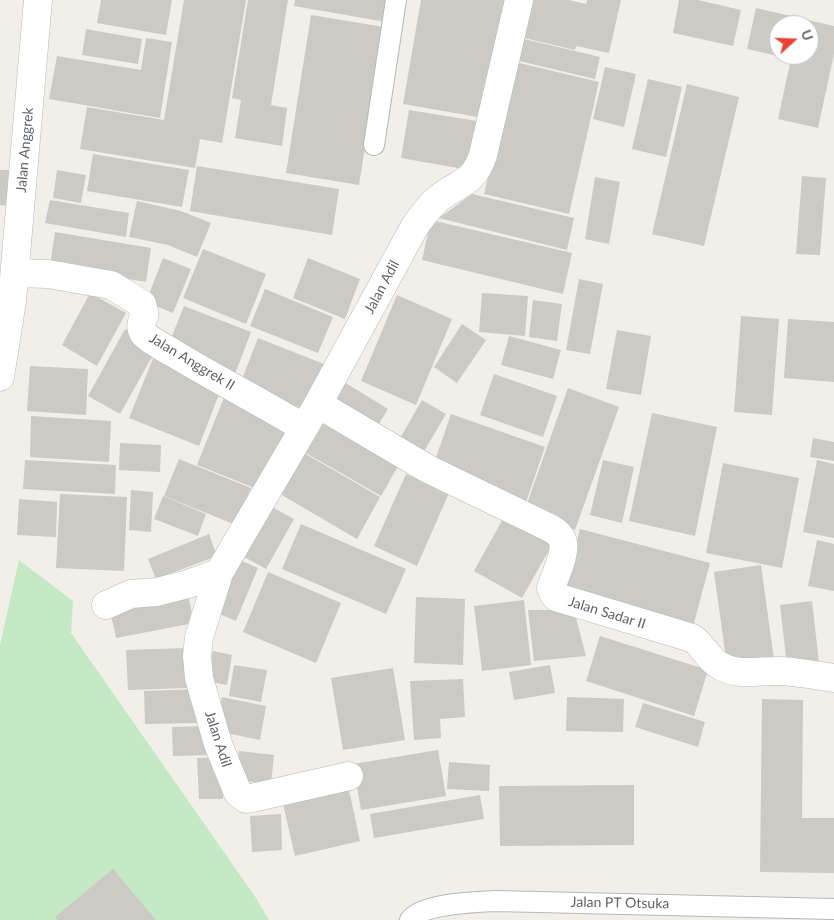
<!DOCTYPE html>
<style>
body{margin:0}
#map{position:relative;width:834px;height:920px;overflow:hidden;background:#f1efe8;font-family:Lato,sans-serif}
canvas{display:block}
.north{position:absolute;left:769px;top:15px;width:50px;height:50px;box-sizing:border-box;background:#fff;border:1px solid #bfc1c3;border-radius:50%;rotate:70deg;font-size:14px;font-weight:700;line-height:20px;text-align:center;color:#5f6368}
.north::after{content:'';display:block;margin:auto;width:18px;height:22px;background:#ea4335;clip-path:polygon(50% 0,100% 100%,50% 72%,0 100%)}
</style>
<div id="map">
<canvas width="834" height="920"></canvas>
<div class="north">U</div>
</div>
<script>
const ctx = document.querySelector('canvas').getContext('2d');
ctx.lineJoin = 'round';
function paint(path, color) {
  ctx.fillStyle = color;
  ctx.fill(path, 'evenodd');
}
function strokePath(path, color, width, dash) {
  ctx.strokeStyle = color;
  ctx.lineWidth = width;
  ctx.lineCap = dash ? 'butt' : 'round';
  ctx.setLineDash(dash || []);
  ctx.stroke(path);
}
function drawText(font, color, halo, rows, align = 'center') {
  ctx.font = font + ' Lato,sans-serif';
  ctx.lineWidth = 4;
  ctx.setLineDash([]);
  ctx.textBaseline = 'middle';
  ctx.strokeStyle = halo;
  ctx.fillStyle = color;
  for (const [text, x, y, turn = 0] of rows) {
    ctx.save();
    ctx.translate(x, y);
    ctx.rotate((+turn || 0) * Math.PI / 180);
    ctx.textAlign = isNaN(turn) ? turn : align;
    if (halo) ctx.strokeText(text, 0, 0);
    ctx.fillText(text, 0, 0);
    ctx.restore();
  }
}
const green = new Path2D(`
 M 19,560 L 73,601 L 71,633 L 256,898 L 269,920 L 0,920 L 0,645 Z`);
const building = new Path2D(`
 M 101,0 L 172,0 L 166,35 L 97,23 Z
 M 184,0 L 246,0 L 222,143 L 200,139 L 195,168 L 80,149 L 87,107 L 164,120 Z
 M 248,0 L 288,0 L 271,105 L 287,108 L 282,146 L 235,138 L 241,100 L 232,98 Z
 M 295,0 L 390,0 L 386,22 L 294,6 Z
 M 421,0 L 509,0 L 489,119 L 403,104 Z
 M 524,0 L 569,0 L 586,4 L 587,0 L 621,0 L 609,53 L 576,46 L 575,50 L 516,36 Z
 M 679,0 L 698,0 L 741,10 L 733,46 L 673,33 Z
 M 756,8 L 834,26 L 834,54 L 818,128 L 778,119 L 791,59 L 747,49 ZM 779,25 L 809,25 L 809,55 L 779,55 Z
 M 311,15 L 384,27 L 359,185 L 286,173 Z
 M 86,29 L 142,39 L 138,64 L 82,55 Z
 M 146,38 L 172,42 L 160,118 L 49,99 L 57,56 L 141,70 Z
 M 520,38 L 600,57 L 595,79 L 515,60 Z
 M 515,62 L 599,82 L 569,214 L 484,194 Z
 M 605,67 L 636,74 L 624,127 L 593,119 Z
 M 648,79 L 682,87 L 666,157 L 632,149 Z
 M 687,84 L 739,97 L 704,246 L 652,234 Z
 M 409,110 L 477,121 L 469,170 L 401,158 Z
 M 93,154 L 189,170 L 182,207 L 87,191 Z
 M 197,166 L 339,189 L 332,235 L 190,211 Z
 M 0,170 L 11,170 L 9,206 L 0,205 Z
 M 57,170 L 86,175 L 81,203 L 53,198 Z
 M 802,176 L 826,178 L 820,255 L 796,254 Z
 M 595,177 L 620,182 L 609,244 L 585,239 Z
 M 472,194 L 574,218 L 567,250 L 439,218 Z
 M 50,200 L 129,213 L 126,237 L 45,223 Z
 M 137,201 L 181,211 L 211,223 L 197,257 L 168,245 L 129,237 Z
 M 431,220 L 572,253 L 563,294 L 422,260 Z
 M 55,232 L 151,248 L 146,282 L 50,266 Z
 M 203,249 L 266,274 L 246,324 L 183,298 Z
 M 163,258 L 191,269 L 173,313 L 146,302 Z
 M 308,258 L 360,279 L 345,319 L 293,298 Z
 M 579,279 L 603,284 L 590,354 L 566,350 Z
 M 265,289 L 333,317 L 318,353 L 250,326 Z
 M 90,293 L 126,313 L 97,366 L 62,345 Z
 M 482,293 L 528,296 L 525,336 L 479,332 Z
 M 397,295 L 452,319 L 416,405 L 361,381 Z
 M 533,300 L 562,304 L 557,341 L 529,337 Z
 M 184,306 L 251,332 L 235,374 L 167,348 Z
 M 741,316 L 779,319 L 772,415 L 734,412 Z
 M 788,319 L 834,322 L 834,382 L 784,378 Z
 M 462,324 L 486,340 L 457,383 L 434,367 Z
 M 125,329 L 157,348 L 120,414 L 88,396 Z
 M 617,330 L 651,336 L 641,395 L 606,389 Z
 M 509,336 L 561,350 L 553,379 L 501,365 Z
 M 258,338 L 324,364 L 306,410 L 240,384 Z
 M 154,356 L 223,384 L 199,446 L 129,418 Z
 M 30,366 L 88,369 L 86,415 L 27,411 Z
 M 494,374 L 557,396 L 543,437 L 480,415 Z
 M 344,382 L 388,409 L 374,432 L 331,405 Z
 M 568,388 L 619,407 L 575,530 L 524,512 Z
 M 225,395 L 291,422 L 262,491 L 197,465 Z
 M 422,400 L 446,414 L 423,453 L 399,440 Z
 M 652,413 L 717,427 L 695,536 L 629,521 Z
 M 319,414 L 401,461 L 381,496 L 299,449 Z
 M 451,414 L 545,447 L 526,502 L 432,469 Z
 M 31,416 L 111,421 L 109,462 L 30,457 Z
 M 813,438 L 834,442 L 834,461 L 810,457 Z
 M 120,443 L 161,445 L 160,472 L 119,470 Z
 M 299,450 L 380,497 L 357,539 L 275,491 Z
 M 179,459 L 251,488 L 236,525 L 164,496 Z
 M 25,460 L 116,465 L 115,494 L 23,489 Z
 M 603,460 L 634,467 L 622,523 L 590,515 Z
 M 817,460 L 834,464 L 834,538 L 803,532 Z
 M 723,463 L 799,478 L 782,568 L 706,553 Z
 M 406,474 L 449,493 L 417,566 L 374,546 Z
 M 131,490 L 153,492 L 151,532 L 129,530 Z
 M 60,494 L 127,497 L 124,571 L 56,568 Z
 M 163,496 L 206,514 L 198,536 L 154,519 Z
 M 19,499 L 57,502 L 56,537 L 17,535 Z
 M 265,503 L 294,519 L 266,569 L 237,553 Z
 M 504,517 L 552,545 L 522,598 L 474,571 Z
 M 301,524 L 406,569 L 386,614 L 282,569 Z
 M 580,529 L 710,563 L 693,627 L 563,594 Z
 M 209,534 L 217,556 L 156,579 L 148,559 Z
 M 817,540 L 834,544 L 834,591 L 808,586 Z
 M 233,557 L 258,568 L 236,621 L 210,610 Z
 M 761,565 L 774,660 L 727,666 L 714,572 Z
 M 268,572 L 341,603 L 316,663 L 243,632 Z
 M 188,595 L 194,623 L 116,638 L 110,610 Z
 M 416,597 L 465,599 L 463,665 L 414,663 Z
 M 524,600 L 531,665 L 482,671 L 474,606 Z
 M 812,601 L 819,663 L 787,666 L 780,605 Z
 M 528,610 L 574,610 L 586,656 L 534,661 Z
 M 600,636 L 708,670 L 694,716 L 586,681 Z
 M 186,648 L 187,688 L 128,690 L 126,650 Z
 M 213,651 L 232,655 L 227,685 L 207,681 Z
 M 234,665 L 267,670 L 261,702 L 229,696 Z
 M 550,665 L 555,693 L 514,700 L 509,672 Z
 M 393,668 L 405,740 L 343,750 L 331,678 Z
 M 463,679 L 465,717 L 440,719 L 441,738 L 414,740 L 410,681 Z
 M 198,689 L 199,723 L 145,724 L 144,691 Z
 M 222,697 L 266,706 L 260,740 L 216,731 Z
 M 567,697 L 624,699 L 623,732 L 566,731 Z
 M 762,699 L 803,700 L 802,818 L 834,818 L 834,873 L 760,872 Z
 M 643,703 L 705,722 L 698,747 L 635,727 Z
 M 208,726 L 208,755 L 173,756 L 172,727 Z
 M 438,750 L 446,796 L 361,810 L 353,764 Z
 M 239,751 L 274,755 L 271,784 L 236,780 Z
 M 222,757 L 223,799 L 199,799 L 197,758 Z
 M 449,762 L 490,765 L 489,791 L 447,789 Z
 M 634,785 L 634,845 L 500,846 L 499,786 Z
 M 349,790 L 360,841 L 295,856 L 283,804 Z
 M 480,795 L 484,819 L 374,838 L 370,814 Z
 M 281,814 L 282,850 L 252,852 L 250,816 Z
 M 113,869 L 156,920 L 58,920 L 55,917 Z`);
const service = new Path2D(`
 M 374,145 L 396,0
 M 410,920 C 423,903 476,902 496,901 L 834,909`);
const minor = new Path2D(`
 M 15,273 L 48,274 L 111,285 L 142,304 C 143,308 145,312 144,316 C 142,322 139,327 144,334 C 150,341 165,348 173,353 C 216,379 261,402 304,428
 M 0,377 L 12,301 L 38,0
 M 318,404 L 428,469 L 550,528 C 556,531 561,535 563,542 C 566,553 555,576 551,588 L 553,593 L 556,597 L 692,638 C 703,645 707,658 719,665 C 736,677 760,670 780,671 C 798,672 816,675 834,678
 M 106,605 L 131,594 L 157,592 L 188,584 L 219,573
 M 349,776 L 252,798 L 246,799 L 238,793 L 218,744 L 199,678 L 197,656 L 199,637 L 219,573 L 318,404 L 415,226 C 422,216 429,206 439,198 C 460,181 473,185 483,155 L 519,0`);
const streetNames = [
 ["Jalan Anggrek",25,150,-85],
 ["Jalan Adil",382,287,-62],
 ["Jalan Anggrek II",192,362,31],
 ["Jalan Sadar II",607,613,17],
 ["Jalan Adil",218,739,72],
 ["Jalan PT Otsuka",620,903,1]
];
paint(green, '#c5e8c5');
paint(building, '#cccac5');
strokePath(service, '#b5b8bc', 22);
strokePath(minor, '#b5b8bc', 29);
strokePath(service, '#fff', 20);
strokePath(minor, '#fff', 28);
drawText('14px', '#5f6368', '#fff', streetNames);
</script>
